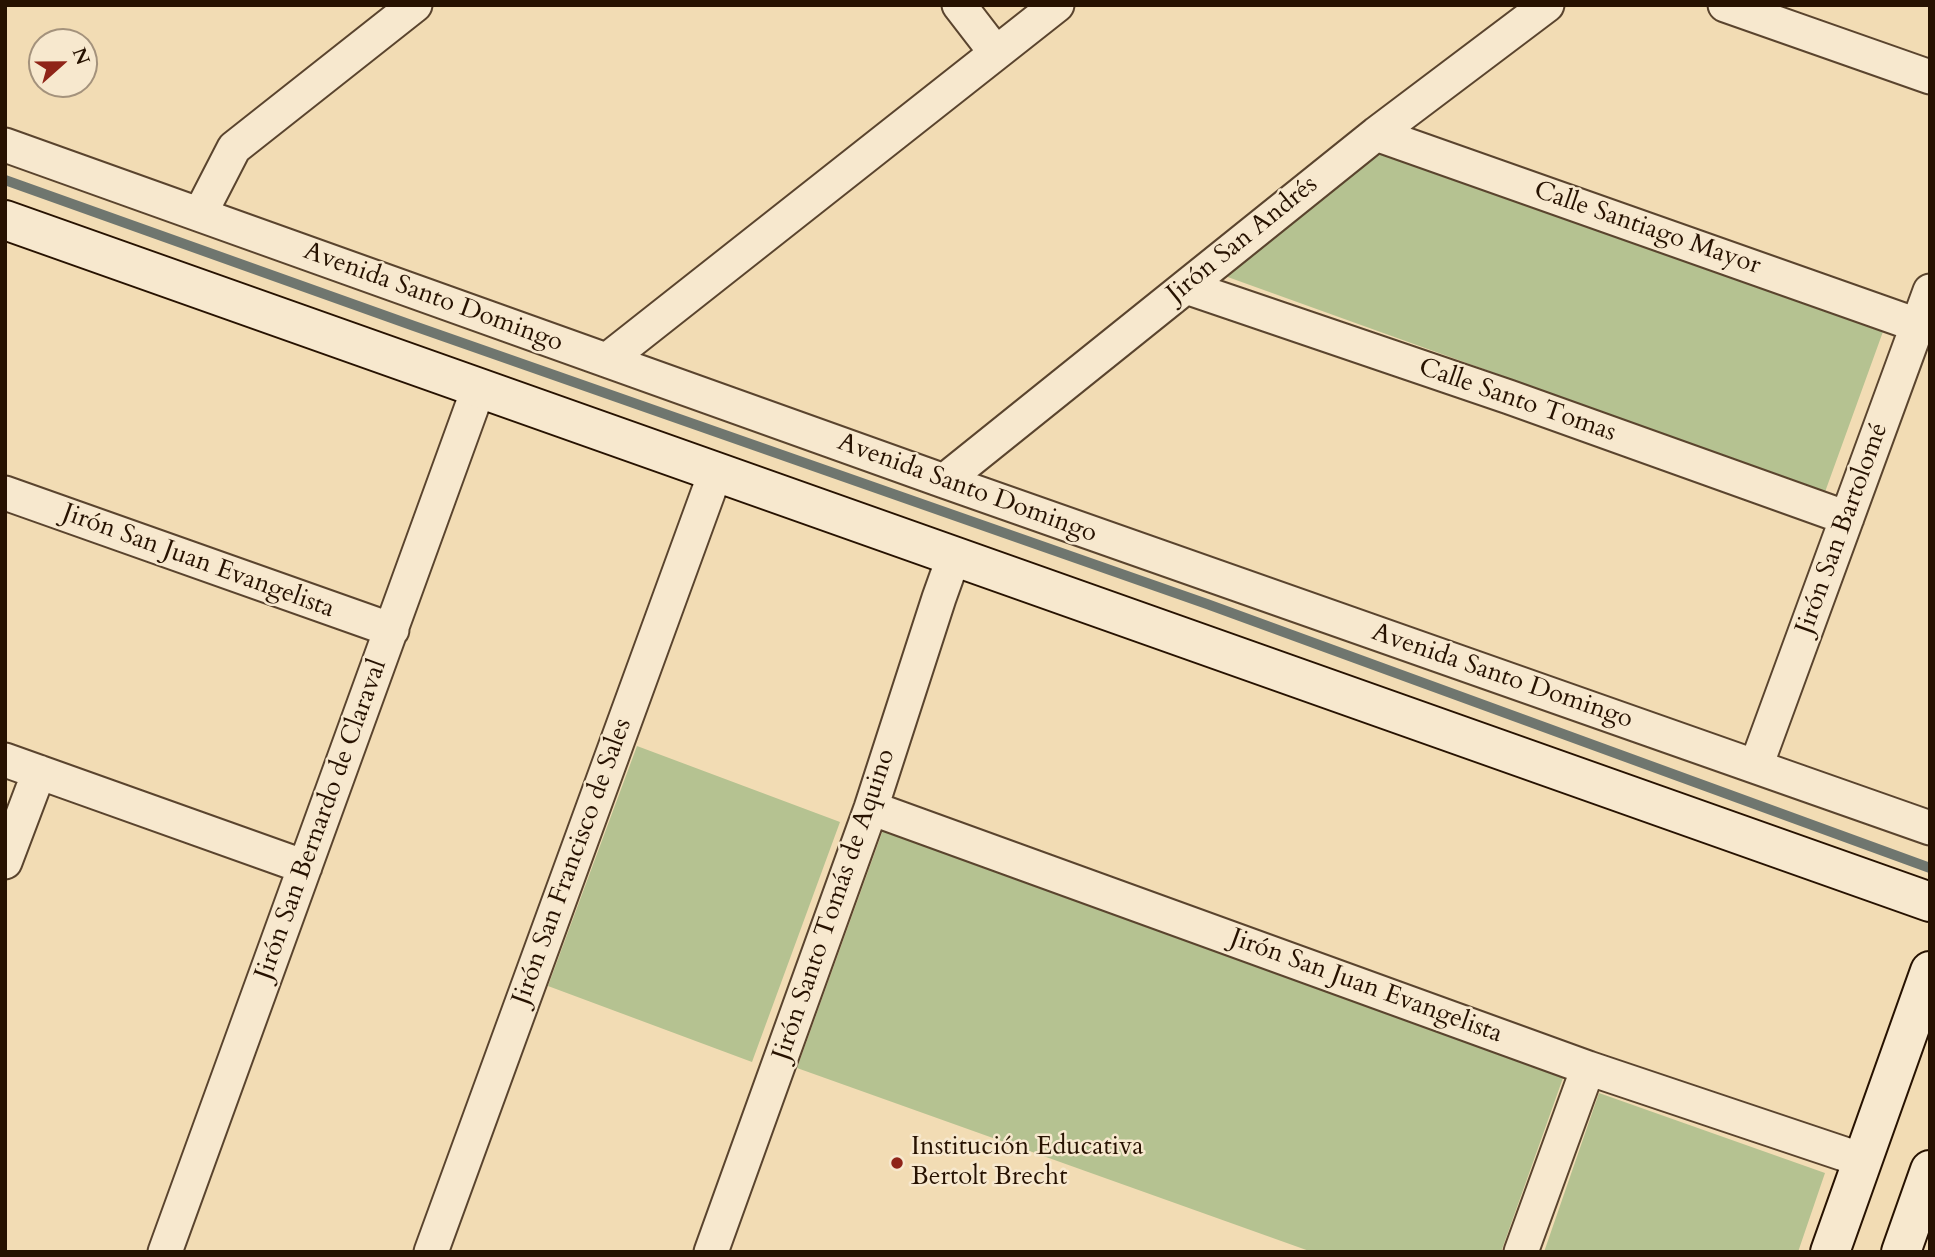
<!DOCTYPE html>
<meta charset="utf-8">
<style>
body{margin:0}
#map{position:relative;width:1935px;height:1257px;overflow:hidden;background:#f2dcb4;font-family:Cardo,serif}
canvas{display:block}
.frame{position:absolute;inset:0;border:7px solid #271201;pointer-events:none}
.north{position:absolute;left:28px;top:28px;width:70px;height:70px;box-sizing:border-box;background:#f7e8ce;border:2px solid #a4927c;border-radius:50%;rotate:69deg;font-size:19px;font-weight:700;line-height:28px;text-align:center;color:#271201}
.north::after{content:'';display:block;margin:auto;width:24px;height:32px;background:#8f2418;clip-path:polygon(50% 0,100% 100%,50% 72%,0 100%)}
</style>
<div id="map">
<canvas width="1935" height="1257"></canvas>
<div class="frame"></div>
<div class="north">N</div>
</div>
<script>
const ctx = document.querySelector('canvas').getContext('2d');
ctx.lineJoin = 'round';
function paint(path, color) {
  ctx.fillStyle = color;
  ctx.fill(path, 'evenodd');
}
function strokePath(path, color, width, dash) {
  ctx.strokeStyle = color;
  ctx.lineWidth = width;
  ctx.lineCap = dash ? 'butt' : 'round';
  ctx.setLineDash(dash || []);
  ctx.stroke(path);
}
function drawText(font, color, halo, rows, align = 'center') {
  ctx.font = font + ' Cardo,serif';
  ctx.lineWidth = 5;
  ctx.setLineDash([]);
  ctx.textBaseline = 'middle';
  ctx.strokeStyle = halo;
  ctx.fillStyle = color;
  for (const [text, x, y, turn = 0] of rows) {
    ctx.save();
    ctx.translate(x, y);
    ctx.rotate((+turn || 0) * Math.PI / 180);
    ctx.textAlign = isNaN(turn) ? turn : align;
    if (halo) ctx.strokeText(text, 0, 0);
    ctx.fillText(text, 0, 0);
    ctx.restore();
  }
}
const green = new Path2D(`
 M 1365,141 L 1889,315 L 1825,492 L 1211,271 Z
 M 637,746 L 840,822 L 752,1062 L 548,986 Z
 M 883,830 L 1563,1078 L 1501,1252 L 1312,1252 L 797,1068 Z
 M 1599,1093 L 1825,1173 L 1798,1252 L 1544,1252 Z`);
const stream = new Path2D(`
 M 5,180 L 414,326 L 1207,604 L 1930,868`);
const street = new Path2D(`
 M 959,5 L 996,53
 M 1725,5 L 1930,77
 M 1376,134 L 1917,325
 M 5,145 L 944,481 L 1930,828
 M 200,214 L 234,148 L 415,5
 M 1186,287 L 1509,397 L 1847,518
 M 607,360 L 1057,5
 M 944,481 L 1376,134 L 1547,5
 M 5,493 L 392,630
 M 5,760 L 305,867
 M 1756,766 L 1930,291
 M 871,808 L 1588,1068 L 1862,1160
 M 5,862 L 39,772
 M 165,1252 L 479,387
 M 431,1252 L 716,471
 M 711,1252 L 871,808 L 939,598 L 954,556
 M 1521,1252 L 1588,1068`);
const secondary = new Path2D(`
 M 5,220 L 1930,902
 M 1830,1252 L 1930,971
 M 1901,1252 L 1930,1170`);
const markers = [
 [897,1163,7,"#8f2418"]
];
const streetNames = [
 ["Calle Santiago Mayor",1647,229,19],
 ["Jirón San Andrés",1243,240,-39],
 ["Avenida Santo Domingo",433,298,20],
 ["Calle Santo Tomas",1517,401,19],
 ["Avenida Santo Domingo",967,489,20],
 ["Jirón San Bartolomé",1843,529,-70],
 ["Jirón San Juan Evangelista",198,562,20],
 ["Avenida Santo Domingo",1502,677,19],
 ["Jirón San Bernardo de Claraval",322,820,-70],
 ["Jirón San Francisco de Sales",573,862,-70],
 ["Jirón Santo Tomás de Aquino",835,905,-71],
 ["Jirón San Juan Evangelista",1366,987,20]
];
const poiNames = [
 ["Institución Educativa",911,1148],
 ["Bertolt Brecht",911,1178]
];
paint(green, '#b5c291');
strokePath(stream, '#6f766f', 10);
strokePath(street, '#5a442e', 37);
strokePath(secondary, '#271201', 42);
strokePath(street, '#f7e8ce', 33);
strokePath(secondary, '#f7e8ce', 38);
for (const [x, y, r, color] of markers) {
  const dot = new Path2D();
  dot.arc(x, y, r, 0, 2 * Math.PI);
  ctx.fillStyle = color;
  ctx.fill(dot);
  strokePath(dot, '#f7e8ce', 2.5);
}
drawText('26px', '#271201', '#f7e8ce', streetNames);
drawText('26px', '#271201', '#f7e8ce', poiNames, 'left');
</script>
